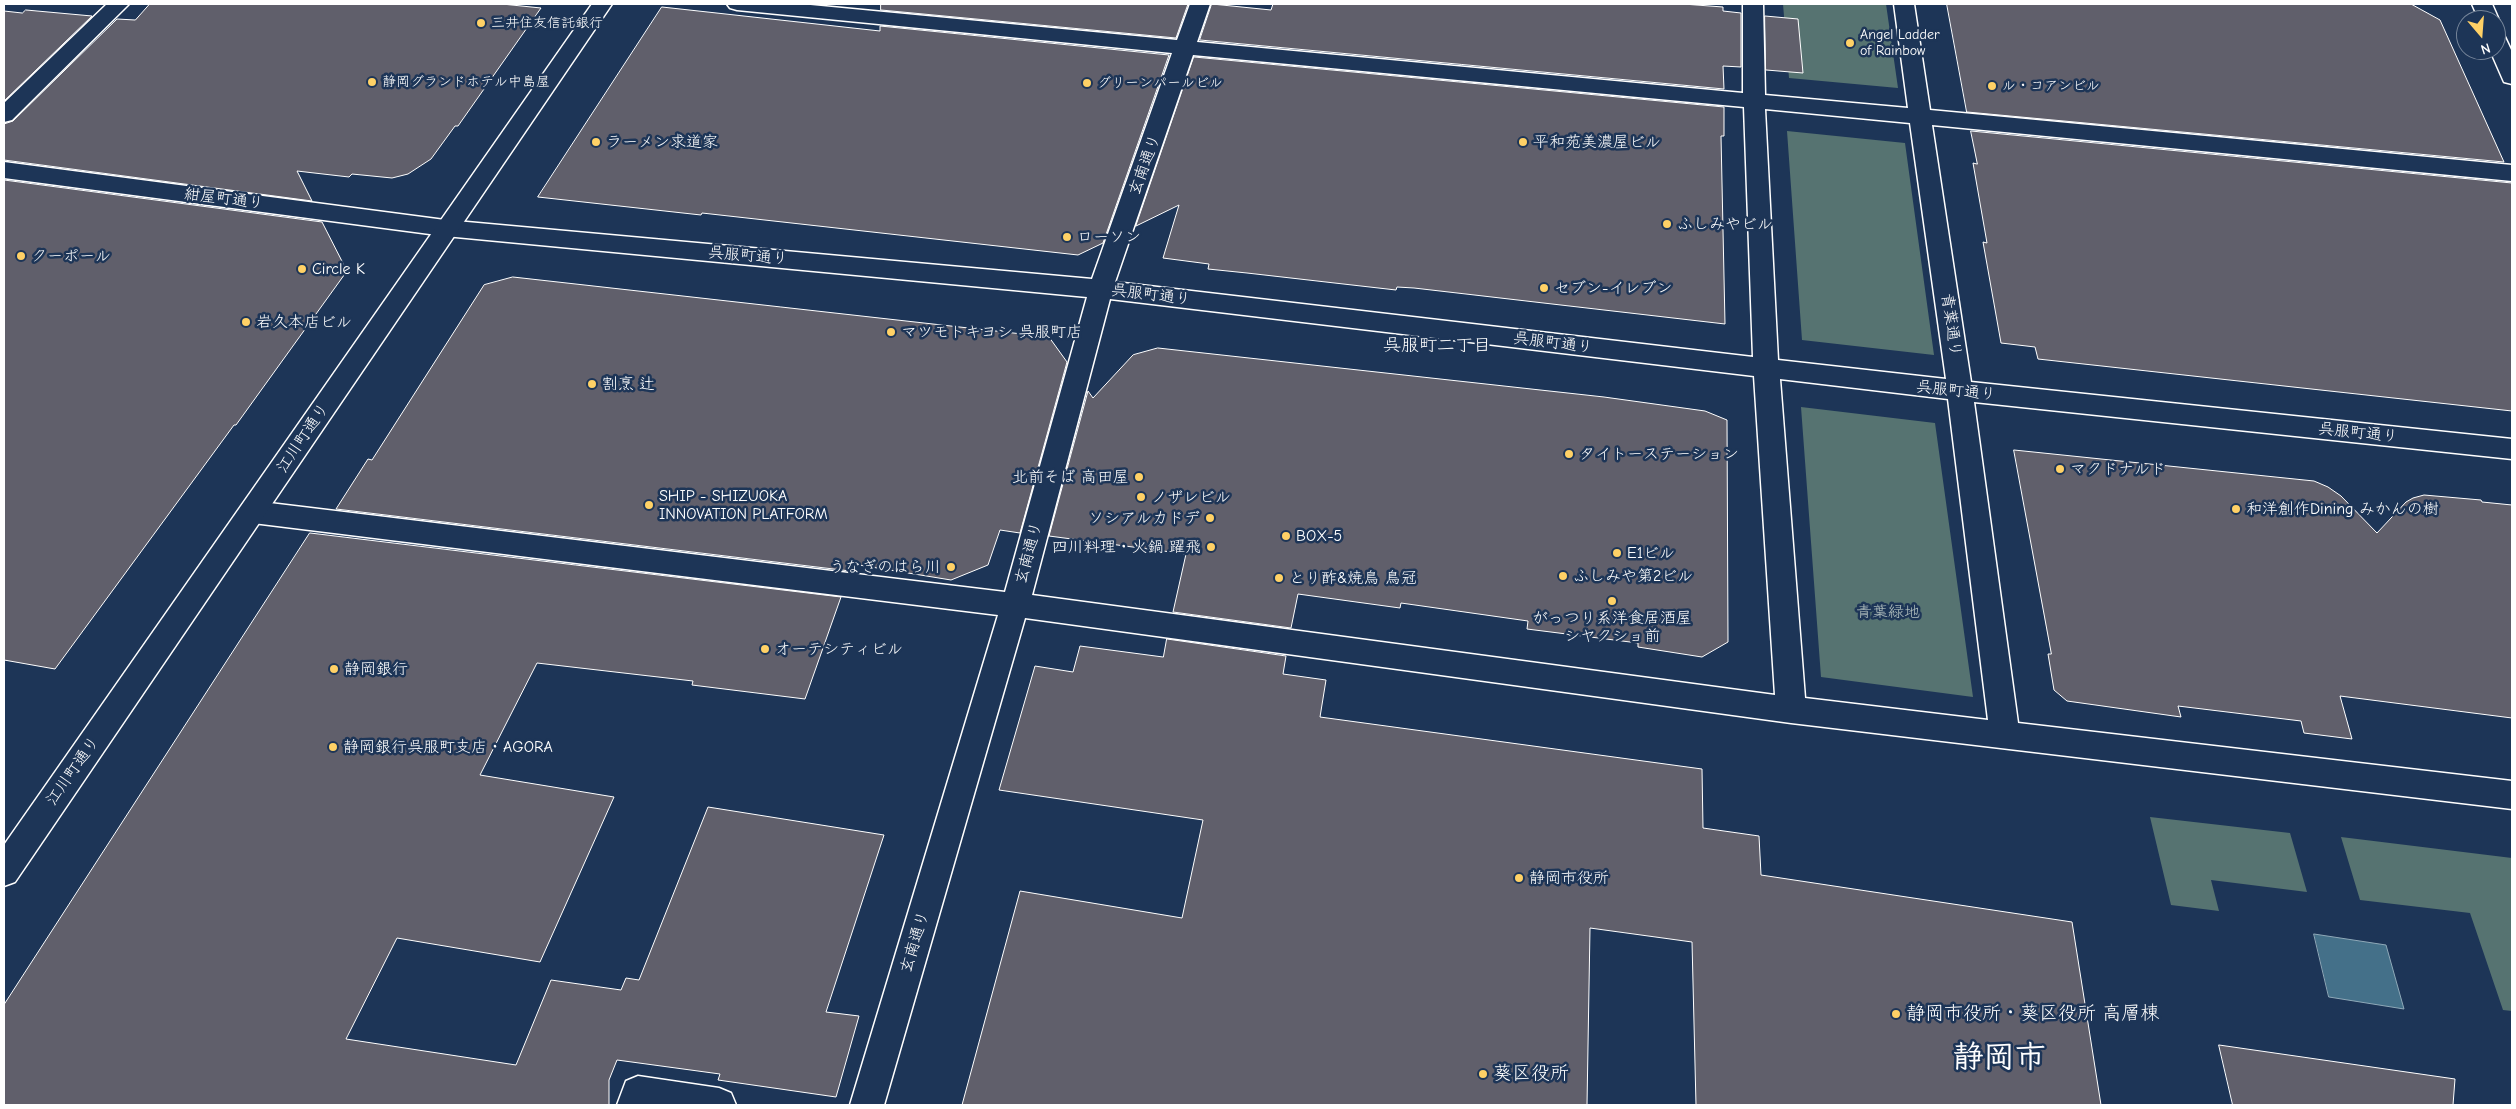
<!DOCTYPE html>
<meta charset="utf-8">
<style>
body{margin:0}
#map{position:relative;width:2516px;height:1109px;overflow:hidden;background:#1d3557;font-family:"Comic Neue",sans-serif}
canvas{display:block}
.frame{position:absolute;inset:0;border:5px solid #fff;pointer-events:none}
.north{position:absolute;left:2456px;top:10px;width:50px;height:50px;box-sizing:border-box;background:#1d3557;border:1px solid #77869a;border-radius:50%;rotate:162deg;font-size:14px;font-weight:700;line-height:20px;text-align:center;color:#fff}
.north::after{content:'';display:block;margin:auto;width:18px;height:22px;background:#ffd166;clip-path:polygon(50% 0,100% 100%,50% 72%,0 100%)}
</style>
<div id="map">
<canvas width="2516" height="1109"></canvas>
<div class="frame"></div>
<div class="north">N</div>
</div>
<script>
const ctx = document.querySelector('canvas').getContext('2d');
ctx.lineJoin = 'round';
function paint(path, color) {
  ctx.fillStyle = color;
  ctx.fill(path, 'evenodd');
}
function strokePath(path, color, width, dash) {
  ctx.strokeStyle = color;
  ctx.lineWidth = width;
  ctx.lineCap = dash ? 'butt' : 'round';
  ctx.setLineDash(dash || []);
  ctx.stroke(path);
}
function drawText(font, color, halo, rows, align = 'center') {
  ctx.font = font + ' "Comic Neue","Klee One",sans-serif';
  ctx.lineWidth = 5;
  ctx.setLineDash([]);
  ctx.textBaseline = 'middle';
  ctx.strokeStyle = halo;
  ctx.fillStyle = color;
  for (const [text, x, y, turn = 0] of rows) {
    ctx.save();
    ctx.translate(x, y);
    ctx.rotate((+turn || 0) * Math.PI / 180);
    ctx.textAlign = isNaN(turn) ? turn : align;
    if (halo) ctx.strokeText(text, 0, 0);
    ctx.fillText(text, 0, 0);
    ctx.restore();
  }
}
const green = new Path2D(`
 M 1783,4 L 1886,4 L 1898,88 L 1789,78 Z
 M 1787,131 L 1905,143 L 1934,355 L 1802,340 Z
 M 1801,407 L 1935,423 L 1973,697 L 1821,677 Z
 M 2150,817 L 2290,833 L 2307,892 L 2211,880 L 2219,911 L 2171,905 Z
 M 2341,837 L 2512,858 L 2512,1011 L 2503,1010 L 2470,913 L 2360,900 Z`);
const water = new Path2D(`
 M 2314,934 L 2386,945 L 2404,1009 L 2329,997 Z`);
const building = new Path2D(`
 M 150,4 L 502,4 L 541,8 L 458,126 L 455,126 L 431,159 L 408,174 L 392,178 L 352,174 L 349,177 L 297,171 L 312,201 L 4,160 L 4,124 L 13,121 L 117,19 L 135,20 Z
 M 881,4 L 1188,4 L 1176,38 L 881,10 Z
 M 1212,4 L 1271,10 L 1273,4 L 1683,4 L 1723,7 L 1723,11 L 1741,13 L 1741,67 L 1723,66 L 1724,89 L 1200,40 Z
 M 1947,4 L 2411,4 L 2440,20 L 2504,162 L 1967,112 Z
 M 662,7 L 880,31 L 880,26 L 1169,55 L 1103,243 L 1078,255 L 702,213 L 701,215 L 538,197 Z
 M 26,10 L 92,16 L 4,101 L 4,11 L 22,13 Z
 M 1765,16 L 1798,19 L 1803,73 L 1766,70 Z
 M 1194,57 L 1724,107 L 1724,136 L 1721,136 L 1725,324 L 1414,288 L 1397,287 L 1396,290 L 1247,273 L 1208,269 L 1209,264 L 1163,258 L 1179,205 L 1136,226 Z
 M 1971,131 L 2512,183 L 2512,411 L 2038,359 L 2035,347 L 2001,343 L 1983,242 L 1987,243 L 1973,163 L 1977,164 Z
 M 4,180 L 322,222 L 347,271 L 236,425 L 234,425 L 55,669 L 4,660 Z
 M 513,277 L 1049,337 L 1067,362 L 1020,533 L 1000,530 L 988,565 L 951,580 L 853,564 L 850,571 L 336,509 L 368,459 L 372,460 L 484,285 Z
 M 1158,348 L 1604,397 L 1705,411 L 1727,420 L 1728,642 L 1702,657 L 1638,647 L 1638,643 L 1527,629 L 1528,621 L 1401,603 L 1400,608 L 1298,594 L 1291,628 L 1173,612 L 1186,554 L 1049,536 L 1088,391 L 1093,398 L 1133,355 Z
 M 2014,450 L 2314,481 L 2328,487 L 2341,496 L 2377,533 L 2406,502 L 2413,498 L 2424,495 L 2481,500 L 2482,502 L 2512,505 L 2512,718 L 2340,696 L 2352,739 L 2304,733 L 2301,721 L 2178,706 L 2181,717 L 2067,701 L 2054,690 L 2048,654 L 2051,654 Z
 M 310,533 L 841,597 L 805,699 L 692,685 L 693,681 L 537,663 L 480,775 L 614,797 L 540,962 L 397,938 L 346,1039 L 516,1065 L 551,980 L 621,990 L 626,978 L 639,980 L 708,807 L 884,835 L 826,1012 L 859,1016 L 836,1097 L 718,1080 L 720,1074 L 617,1060 L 609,1080 L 609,1105 L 4,1105 L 4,1005 Z
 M 1167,639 L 1286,656 L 1283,674 L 1326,680 L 1320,717 L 1702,769 L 1703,828 L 1759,836 L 1761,875 L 2072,922 L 2101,1105 L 1696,1105 L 1692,942 L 1590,928 L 1587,1105 L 962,1105 L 1020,891 L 1182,918 L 1203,820 L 999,790 L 1035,666 L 1073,672 L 1080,646 L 1163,657 Z
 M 2219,1045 L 2455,1079 L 2453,1105 L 2233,1105 Z`);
const minor = new Path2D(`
 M 107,4 L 129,4 L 12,120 L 4,122 L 4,103 Z
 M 727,4 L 800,4 L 1177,40 L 1190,4 L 1210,4 L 1197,42 L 1743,93 L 1743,4 L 1763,4 L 1765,95 L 1908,108 L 1894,4 L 1914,4 L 1930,110 L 2512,165 L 2512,181 L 1932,125 L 1971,382 L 2512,439 L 2512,459 L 1974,402 L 2018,723 L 2512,781 L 2512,809 L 1791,723 L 1025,618 L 884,1105 L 850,1105 L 998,615 L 253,523 L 243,520 L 240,512 L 243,504 L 253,501 L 1005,592 L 1087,297 L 445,236 L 4,178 L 4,162 L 445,220 L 1092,279 L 1172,53 L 737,10 L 730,8 ZM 1193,55 L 1744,107 L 1753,357 L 1115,282 ZM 1765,109 L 1910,123 L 1946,379 L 1778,360 ZM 1110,299 L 1754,376 L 1775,695 L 1032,595 ZM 1780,379 L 1948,399 L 1988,720 L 1805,698 Z
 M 2472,4 L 2492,4 L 2499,20 L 2496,25 L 2496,20 L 2479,20 Z
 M 2496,31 L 2503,33 L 2512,52 L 2512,84 L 2504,82 L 2490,50 L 2496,50 Z
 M 638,1076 L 719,1088 L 731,1093 L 736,1105 L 617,1105 L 626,1081 Z`);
const tertiary = new Path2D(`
 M 592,4 L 612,4 L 15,882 L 4,886 L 4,845 Z`);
const markers = [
 [481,23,5,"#ffd166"],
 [1850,43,5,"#ffd166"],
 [372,82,5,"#ffd166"],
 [1087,83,5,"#ffd166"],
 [1992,86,5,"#ffd166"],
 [596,142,5,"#ffd166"],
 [1523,142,5,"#ffd166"],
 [1667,224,5,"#ffd166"],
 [1067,237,5,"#ffd166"],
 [21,256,5,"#ffd166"],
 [302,269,5,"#ffd166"],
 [1544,288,5,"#ffd166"],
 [246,322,5,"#ffd166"],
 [891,332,5,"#ffd166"],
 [592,384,5,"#ffd166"],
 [1569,454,5,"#ffd166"],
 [2060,469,5,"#ffd166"],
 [1139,477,5,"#ffd166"],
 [1141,497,5,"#ffd166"],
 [649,505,5,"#ffd166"],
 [2236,509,5,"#ffd166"],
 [1210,518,5,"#ffd166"],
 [1286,536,5,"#ffd166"],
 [1211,547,5,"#ffd166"],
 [1617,553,5,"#ffd166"],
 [951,567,5,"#ffd166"],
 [1563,576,5,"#ffd166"],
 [1279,578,5,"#ffd166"],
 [1612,601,5,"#ffd166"],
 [765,649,5,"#ffd166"],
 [334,669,5,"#ffd166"],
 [333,747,5,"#ffd166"],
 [1519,878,5,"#ffd166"],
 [1896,1014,5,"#ffd166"],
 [1483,1074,5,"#ffd166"]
];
const farPoinames = [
 ["三井住友信託銀行",491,23],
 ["Angel Ladder",1860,35],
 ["of Rainbow",1860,51],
 ["静岡グランドホテル中島屋",382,82],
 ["グリーンパールビル",1097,83],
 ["ル・コアンビル",2002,86]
];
const poiNames = [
 ["ラーメン求道家",606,142],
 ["平和苑美濃屋ビル",1533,142],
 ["ふしみやビル",1677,224],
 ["ローソン",1077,237],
 ["クーポール",31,256],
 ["Circle K",312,269],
 ["セブン-イレブン",1554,288],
 ["岩久本店ビル",256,322],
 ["マツモトキヨシ 呉服町店",901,332],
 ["割烹 辻",602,384],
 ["タイトーステーション",1579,454],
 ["マクドナルド",2070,469],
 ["北前そば 高田屋",1129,477,"right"],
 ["SHIP - SHIZUOKA",659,496],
 ["INNOVATION PLATFORM",659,514],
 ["ノザレビル",1151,497],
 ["和洋創作Dining みかんの樹",2246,509],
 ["ソシアルカドデ",1200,518,"right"],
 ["BOX-5",1296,536],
 ["四川料理・火鍋 躍飛",1201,547,"right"],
 ["E1ビル",1627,553],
 ["うなぎのはら川",941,567,"right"],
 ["ふしみや第2ビル",1573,576],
 ["とり酢&焼鳥 鳥冠",1289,578],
 ["がっつり系洋食居酒屋",1612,618,"center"],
 ["シヤクショ前",1612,636,"center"],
 ["オーテシティビル",775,649],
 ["静岡銀行",344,669],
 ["静岡銀行呉服町支店・AGORA",343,747],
 ["静岡市役所",1529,878]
];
const streetNames = [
 ["玄南通り",1145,165,-70],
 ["紺屋町通り",224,199,7],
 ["呉服町通り",748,256,5],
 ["呉服町通り",1151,295,7],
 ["青葉通り",1951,325,82],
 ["呉服町通り",1553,343,7],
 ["呉服町通り",1956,391,6],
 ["呉服町通り",2358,433,6],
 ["江川町通り",303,438,-56],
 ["玄南通り",1029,553,-75],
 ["江川町通り",73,771,-55],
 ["玄南通り",915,942,-73]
];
const parkNames = [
 ["青葉緑地",1888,612]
];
const neighbourhoodNames = [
 ["呉服町二丁目",1437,346]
];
const nearPoinames = [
 ["静岡市役所・葵区役所 高層棟",1906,1014],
 ["葵区役所",1493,1074]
];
const nearTownnames = [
 ["静岡市",1999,1058]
];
paint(green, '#567371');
paint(water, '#447089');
strokePath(water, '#8fa9b8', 1);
paint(building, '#605f6b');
strokePath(building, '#fff', 1);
strokePath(minor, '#fff', 3);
strokePath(tertiary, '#fff', 3);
paint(minor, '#1d3557');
paint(tertiary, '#1d3557');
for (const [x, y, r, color] of markers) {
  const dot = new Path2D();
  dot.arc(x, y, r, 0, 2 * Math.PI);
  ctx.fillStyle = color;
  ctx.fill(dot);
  strokePath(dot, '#1d3557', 2);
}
drawText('14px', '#fff', '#1d3557', farPoinames, 'left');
drawText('16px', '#fff', '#1d3557', poiNames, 'left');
drawText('16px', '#fff', '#1d3557', streetNames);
drawText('16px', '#b3c0bf', '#1d3557', parkNames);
drawText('18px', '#fff', '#1d3557', neighbourhoodNames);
drawText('19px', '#fff', '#1d3557', nearPoinames, 'left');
drawText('bold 31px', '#fff', '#1d3557', nearTownnames);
</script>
